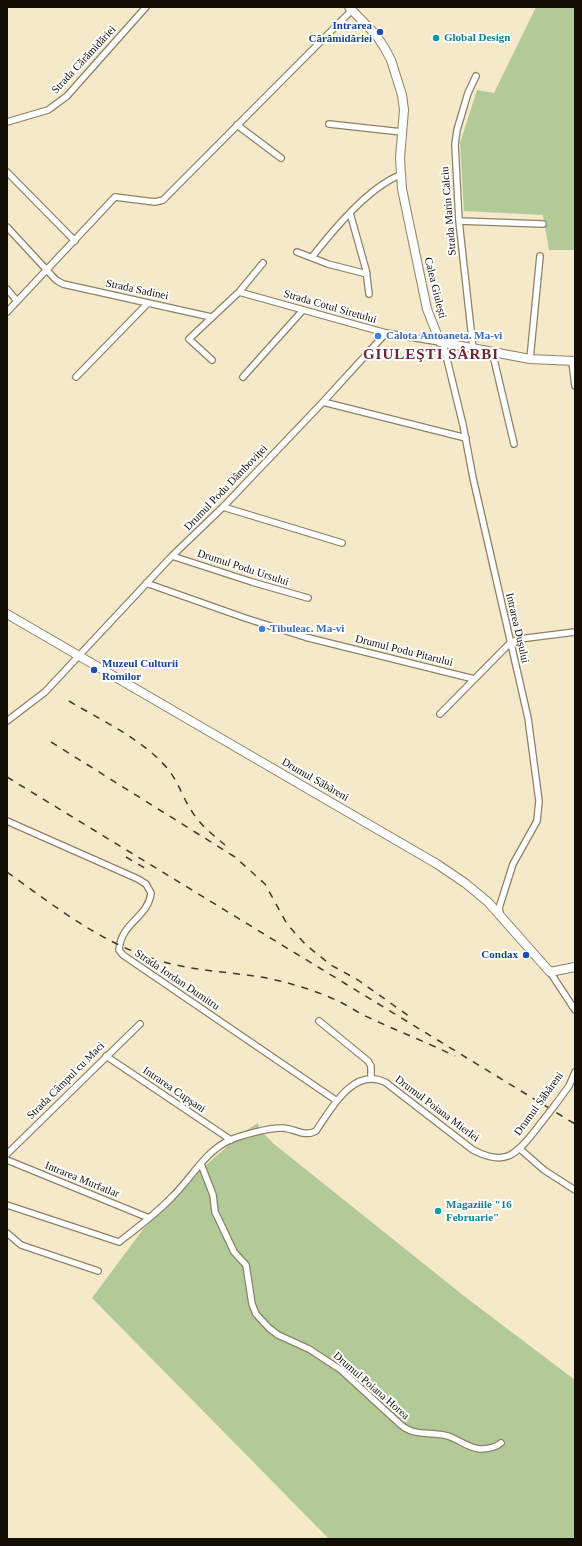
<!DOCTYPE html>
<meta charset="utf-8">
<style>
body{margin:0}
#map{position:relative;width:582px;height:1546px;overflow:hidden;background:#f5e9c9;font-family:Georgia,serif}
canvas{display:block}
.frame{position:absolute;inset:0;border:8px solid #120e04;pointer-events:none}
</style>
<div id="map">
<canvas width="582" height="1546"></canvas>
<div class="frame"></div>
</div>
<script>
const ctx = document.querySelector('canvas').getContext('2d');
ctx.lineJoin = 'round';
function paint(path, color) {
  ctx.fillStyle = color;
  ctx.fill(path, 'evenodd');
}
function strokePath(path, color, width, dash) {
  ctx.strokeStyle = color;
  ctx.lineWidth = width;
  ctx.lineCap = dash ? 'butt' : 'round';
  ctx.setLineDash(dash || []);
  ctx.stroke(path);
}
function drawText(font, color, halo, rows, align = 'center') {
  ctx.font = font + ' Georgia,serif';
  ctx.lineWidth = 4;
  ctx.setLineDash([]);
  ctx.textBaseline = 'middle';
  ctx.strokeStyle = halo;
  ctx.fillStyle = color;
  for (const [text, x, y, turn = 0] of rows) {
    ctx.save();
    ctx.translate(x, y);
    ctx.rotate((+turn || 0) * Math.PI / 180);
    ctx.textAlign = isNaN(turn) ? turn : align;
    if (halo) ctx.strokeText(text, 0, 0);
    ctx.fillText(text, 0, 0);
    ctx.restore();
  }
}
const green = new Path2D(`
 M 536,7 L 575,7 L 575,250 L 549,250 L 543,215 L 464,211 L 460,143 L 477,90 L 494,93 Z
 M 258,1123 L 259,1129 L 274,1144 L 464,1296 L 575,1380 L 575,1539 L 329,1539 L 92,1298 L 144,1228 L 203,1168 L 242,1133 Z`);
const street = new Path2D(`
 M 7,122 L 48,110 L 67,96 L 146,7
 M 329,124 L 402,132
 M 237,125 L 281,158
 M 7,172 L 75,241
 M 350,213 L 366,270 L 369,294
 M 459,221 L 543,224
 M 7,227 L 56,280 L 63,284 L 211,317
 M 297,252 L 328,264 L 367,274
 M 312,257 C 334,229 368,188 400,175
 M 7,289 L 17,301
 M 239,292 L 386,333 L 440,342
 M 7,312 L 115,197 L 155,202 L 163,200 L 352,10
 M 443,343 L 463,425 L 473,478 L 528,718 L 539,801 L 537,821 L 513,864 L 499,908 L 500,913
 M 473,348 L 459,221 L 455,145 L 457,130 L 468,93 L 476,76
 M 492,351 L 514,444
 M 530,359 L 540,256
 M 212,360 L 189,339 L 239,292 L 263,263
 M 572,362 L 575,386
 M 76,377 L 148,303
 M 243,377 L 303,310
 M 323,402 L 466,438
 M 223,507 L 342,543
 M 172,556 L 252,582 L 308,598
 M 146,583 L 245,618 L 305,637 L 474,679
 M 440,714 L 510,643 L 519,639 L 575,632
 M 7,721 L 45,692 L 172,556 L 223,507 L 323,402 L 386,333
 M 7,821 L 138,879 L 146,884 L 151,893 C 148,918 121,922 119,950 L 123,955 L 337,1101
 M 550,972 L 575,1010
 M 319,1021 L 368,1061 L 371,1066 L 371,1078
 M 106,1056 L 231,1140
 M 555,1105 L 569,1086 L 575,1072
 M 520,1149 L 544,1170 L 575,1190
 M 7,1154 L 140,1024
 M 7,1160 L 149,1218
 M 201,1164 L 213,1195 L 215,1212 L 219,1220 L 234,1252 L 246,1265 L 252,1304 L 256,1314 L 269,1328 L 278,1335 L 309,1349 L 341,1370 L 401,1425 C 415,1437 431,1431 448,1436 C 460,1440 468,1448 480,1449 C 488,1449 495,1448 501,1443
 M 7,1205 L 119,1242 C 137,1228 156,1214 172,1197 C 191,1179 205,1151 230,1140 C 242,1135 268,1128 281,1128 C 293,1127 303,1138 316,1131 C 331,1109 353,1067 385,1082 L 473,1150 C 504,1166 515,1156 534,1132
 M 7,1233 L 21,1245 L 98,1271`);
const secondary = new Path2D(`
 M 349,7 L 376,35 L 384,47 L 391,60 L 402,95 L 404,110 L 400,158 L 402,189 L 427,309 L 440,342 L 530,359 L 575,361
 M 7,614 L 437,864 L 465,883 L 488,902 L 550,972 L 575,967`);
const rail = new Path2D(`
 M 69,701 C 102,721 141,738 167,768 C 178,781 182,796 191,810 C 199,824 213,835 225,845
 M 51,742 L 235,857 L 265,884 L 287,924 L 306,945 L 331,965 L 358,980 L 413,1019
 M 7,777 L 575,1124
 M 126,857 L 150,871
 M 7,872 C 61,911 114,953 181,966 C 214,973 248,973 280,981 C 300,986 322,993 340,1002 C 351,1007 361,1015 372,1019 C 400,1032 428,1043 455,1056`);
const streetBridge = new Path2D(`
 M 534,1132 L 555,1105`);
const markers = [
 [380,32,4,"#1a4fb4"],
 [436,38,4,"#0f9aa8"],
 [378,336,4,"#3f7fe0"],
 [262,629,4,"#3f7fe0"],
 [94,670,4,"#1a4fb4"],
 [526,955,4,"#1a4fb4"],
 [438,1211,4,"#0f9aa8"]
];
const transitNames = [
 ["Intrarea",372,26],
 ["Cărămidăriei",372,39],
 ["Muzeul Culturii",102,664,"left"],
 ["Romilor",102,677,"left"],
 ["Condax",518,955]
];
const cultureNames = [
 ["Global Design",444,38],
 ["Magaziile \"16",446,1205],
 ["Februarie\"",446,1218]
];
const streetNames = [
 ["Strada Cărămidăriei",84,60,-47],
 ["Strada Marin Calciu",449,211,-95],
 ["Calea Giulești",435,288,76],
 ["Strada Sadinei",137,290,12],
 ["Strada Cotul Siretului",330,307,16],
 ["Drumul Podu Dâmboviței",226,488,-46],
 ["Drumul Podu Ursului",243,568,18],
 ["Intrarea Dușului",517,628,77],
 ["Drumul Podu Pitarului",404,651,14],
 ["Drumul Săbăreni",315,780,30],
 ["Strada Iordan Dumitru",177,980,34],
 ["Strada Câmpul cu Maci",66,1081,-45],
 ["Intrarea Cupșani",174,1090,34],
 ["Drumul Săbăreni",539,1104,-54],
 ["Drumul Poiana Mierlei",437,1109,37],
 ["Intrarea Murfatlar",82,1180,22],
 ["Drumul Poiana Horea",371,1386,41]
];
const shopNames = [
 ["Calota Antoaneta. Ma-vi",386,336],
 ["Tibuleac. Ma-vi",270,629]
];
const districtNames = [
 ["GIULEŞTI SÂRBI",431,355]
];
paint(green, '#b2ca97');
strokePath(street, '#8d8264', 8);
strokePath(secondary, '#8d8264', 10);
strokePath(street, '#fff', 5.5);
strokePath(secondary, '#fff', 8);
strokePath(rail, '#3e392a', 1.5, [7, 7]);
strokePath(streetBridge, '#8d8264', 8, []);
strokePath(streetBridge, '#fff', 5.5);
for (const [x, y, r, color] of markers) {
  const dot = new Path2D();
  dot.arc(x, y, r, 0, 2 * Math.PI);
  ctx.fillStyle = color;
  ctx.fill(dot);
  strokePath(dot, '#fff', 1.5);
}
drawText('bold 11px', '#164399', '#fff', transitNames, 'right');
drawText('bold 11px', '#0d838f', '#fff', cultureNames, 'left');
drawText('11px', '#120e04', '#fff', streetNames);
drawText('bold 11px', '#366cbe', '#fff', shopNames, 'left');
ctx.letterSpacing = '1px';
drawText('bold 15px', '#6c2636', '#fff', districtNames);
ctx.letterSpacing = '0px';
</script>
